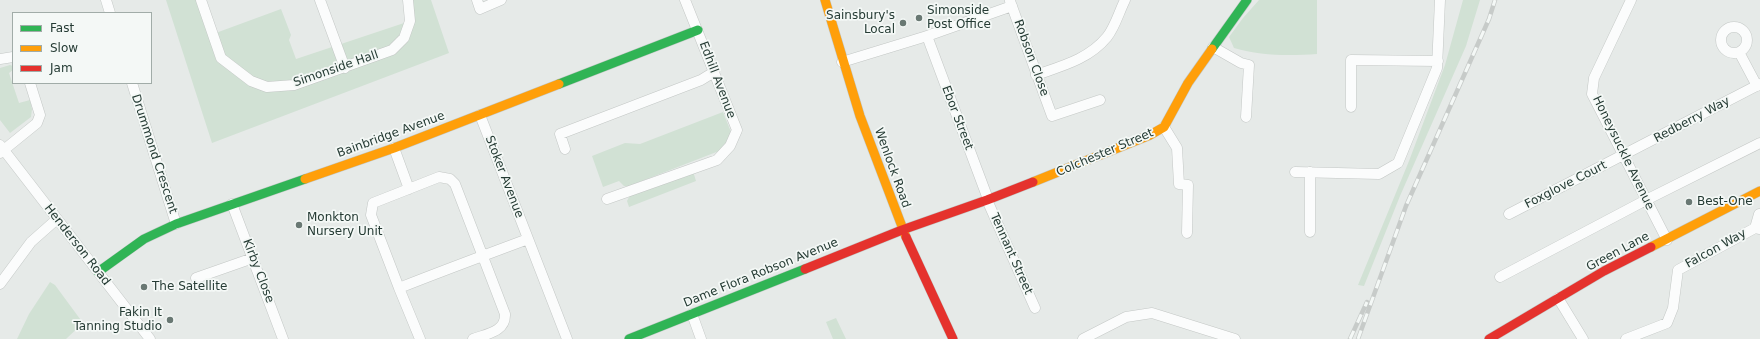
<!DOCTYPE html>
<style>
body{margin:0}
#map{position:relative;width:1760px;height:339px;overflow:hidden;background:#e6eae8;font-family:"DejaVu Sans",sans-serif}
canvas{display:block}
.legend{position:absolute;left:12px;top:12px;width:140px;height:72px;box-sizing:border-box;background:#f4f8f6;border:1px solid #a1aca8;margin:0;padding:5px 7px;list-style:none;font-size:12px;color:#253b34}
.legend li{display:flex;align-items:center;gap:8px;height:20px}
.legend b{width:20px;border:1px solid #a1aca8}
</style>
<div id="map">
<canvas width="1760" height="339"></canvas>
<ul class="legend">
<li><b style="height:5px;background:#30b455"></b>Fast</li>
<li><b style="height:5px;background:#ff9f0a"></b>Slow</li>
<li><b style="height:5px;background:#e5322d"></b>Jam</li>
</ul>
</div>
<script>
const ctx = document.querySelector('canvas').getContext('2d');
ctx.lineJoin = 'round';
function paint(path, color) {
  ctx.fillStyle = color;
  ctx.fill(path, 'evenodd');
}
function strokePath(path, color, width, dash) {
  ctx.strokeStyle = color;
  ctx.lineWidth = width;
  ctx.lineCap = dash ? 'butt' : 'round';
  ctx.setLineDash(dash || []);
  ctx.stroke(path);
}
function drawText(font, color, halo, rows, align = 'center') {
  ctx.font = font + ' "DejaVu Sans",sans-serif';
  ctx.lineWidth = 3.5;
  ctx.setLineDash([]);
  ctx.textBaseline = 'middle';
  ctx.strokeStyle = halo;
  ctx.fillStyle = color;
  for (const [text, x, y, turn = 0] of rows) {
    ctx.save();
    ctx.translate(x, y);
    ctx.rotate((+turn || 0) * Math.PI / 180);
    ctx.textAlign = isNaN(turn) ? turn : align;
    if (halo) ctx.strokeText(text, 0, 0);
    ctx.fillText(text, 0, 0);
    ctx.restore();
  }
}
const green = new Path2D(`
 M 166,0 L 201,0 L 213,34 L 281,9 L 291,35 L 289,40 L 296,59 L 410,21 L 409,0 L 431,0 L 449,53 L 212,143 Z
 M 1259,0 L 1317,0 L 1317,54 C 1290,56 1260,56 1234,48 L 1229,37 L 1243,18 Z
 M 1463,0 L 1480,0 L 1466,46 L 1400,196 L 1364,286 L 1358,285 L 1409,161 L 1445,65 Z
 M 10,65 L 13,66 L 13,70 L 9,73 L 19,103 L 30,100 L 32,109 L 31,117 L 10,133 L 0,120 L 0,68 Z
 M 723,112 L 731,132 L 730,138 L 719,151 L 629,186 L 624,186 L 619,181 L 603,187 L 592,156 L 625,143 L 640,144 Z
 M 693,171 L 696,181 L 629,207 L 627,201 L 630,195 Z
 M 50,282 L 55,285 L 83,323 L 66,339 L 17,339 L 29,314 Z
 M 836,318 L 846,339 L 833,339 L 826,322 Z`);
const street = new Path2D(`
 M 106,0 L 110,13
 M 201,0 L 221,58 L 251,81 L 267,87 L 294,85 L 392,50 L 404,38 L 410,21 L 408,0
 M 320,0 L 345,68
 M 477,0 L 480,9 L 501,0
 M 1631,0 L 1594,78 L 1592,94 L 1667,240
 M 1010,1 L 1052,116 L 1100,100
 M1721 40a13 13 0 1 1 26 0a13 13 0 1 1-26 0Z
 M 927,36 L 988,199
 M 1213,47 L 1241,63 L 1249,65 L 1246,117
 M 1739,52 L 1757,86
 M 0,59 L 13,57
 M 842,62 L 927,36 L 1012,6
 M 1036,75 C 1062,66 1089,59 1107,37 C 1115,27 1119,12 1125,0
 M 132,83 L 176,224
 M 1351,107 L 1351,60 L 1438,61
 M 480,115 L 567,339
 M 1164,127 L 1177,148 L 1179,184 L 1188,185 L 1187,233
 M 0,145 L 150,339
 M 394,148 L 409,189
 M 565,149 L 560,134 L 701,80 L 714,72
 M 0,153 L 37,123 L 40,115 L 30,83
 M 1295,172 L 1379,174 L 1398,163 L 1437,68 L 1440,0
 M 1310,172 L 1310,232
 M 607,199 L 717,160 L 730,146 L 737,130 L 685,0
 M 987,200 L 1035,308
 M 232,204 L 283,339
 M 1509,214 L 1760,84
 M 1759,214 L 1755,228 L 1760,229
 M 1500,277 L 1646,200 L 1760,143
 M 196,278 L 253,258
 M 0,284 L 31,242 L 57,219
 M 399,288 L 420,339
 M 1558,298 L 1583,339
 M 692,314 L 701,339
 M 473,339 C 486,334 506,332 505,314 L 455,184 L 450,179 L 439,177 L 373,203 L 371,215 L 399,288 C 442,271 485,255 528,239
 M 1083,339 L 1126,317 L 1152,313 L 1235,339
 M 1626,339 L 1667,323 L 1673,308 L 1678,270 L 1755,228`);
const fast = new Path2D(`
 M 1212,49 L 1247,0
 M 559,84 L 698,30
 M 98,272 L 144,239 L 176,224 L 305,179
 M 629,339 L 805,269`);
const slow = new Path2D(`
 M 825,0 L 860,116 L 906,237
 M 305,179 L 394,148 L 559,84
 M 1033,182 L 1150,135 L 1164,127 L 1188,83 L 1212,49
 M 1651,247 L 1760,191`);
const jam = new Path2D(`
 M 906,237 L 953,339
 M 805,269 L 902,230 L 987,200 L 1033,182
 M 1489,339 L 1604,271 L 1651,247`);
const rail = new Path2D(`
 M 1350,339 L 1367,302
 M 1358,339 L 1406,206 L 1489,19 L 1495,0`);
const markers = [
 [919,18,4,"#697873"],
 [903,23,4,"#697873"],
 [1689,202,4,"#697873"],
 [299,225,4,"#697873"],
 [144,287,4,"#697873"],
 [170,320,4,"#697873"]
];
const poiNames = [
 ["Simonside",927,11],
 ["Post Office",927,25],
 ["Sainsbury's",895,16,"right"],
 ["Local",895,30,"right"],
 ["Best-One",1697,202],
 ["Monkton",307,218],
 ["Nursery Unit",307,232],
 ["The Satellite",152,287],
 ["Fakin It",162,313,"right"],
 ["Tanning Studio",162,327,"right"]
];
const streetNames = [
 ["Robson Close",1031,58,70],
 ["Simonside Hall",336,69,-19],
 ["Edhill Avenue",717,80,69],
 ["Ebor Street",957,118,69],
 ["Redberry Way",1692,120,-28],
 ["Bainbridge Avenue",391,135,-20],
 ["Colchester Street",1105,153,-23],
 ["Honeysuckle Avenue",1623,153,64],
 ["Drummond Crescent",154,154,72],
 ["Wenlock Road",892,168,70],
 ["Stoker Avenue",504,177,69],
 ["Foxglove Court",1566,185,-27],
 ["Henderson Road",77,245,52],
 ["Falcon Way",1716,249,-29],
 ["Green Lane",1618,252,-28],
 ["Tennant Street",1011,254,66],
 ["Kirby Close",258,271,69],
 ["Dame Flora Robson Avenue",761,273,-22]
];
paint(green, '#d1e1d4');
strokePath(street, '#c3c7c5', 11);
strokePath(fast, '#c1c7c5', 10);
strokePath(slow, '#c1c7c5', 10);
strokePath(jam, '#c1c7c5', 10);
strokePath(street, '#fbfcfc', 10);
strokePath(fast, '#30b455', 9);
strokePath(slow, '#ff9f0a', 9);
strokePath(jam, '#e5322d', 9);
strokePath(rail, '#c7cbc9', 4.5);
strokePath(rail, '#f4f8f6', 3, [9]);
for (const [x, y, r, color] of markers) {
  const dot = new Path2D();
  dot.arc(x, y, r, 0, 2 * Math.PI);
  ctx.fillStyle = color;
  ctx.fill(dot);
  strokePath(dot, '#f4f8f6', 1.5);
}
drawText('12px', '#253b34', '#f4f8f6', poiNames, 'left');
drawText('12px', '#253b34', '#f4f8f6', streetNames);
</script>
